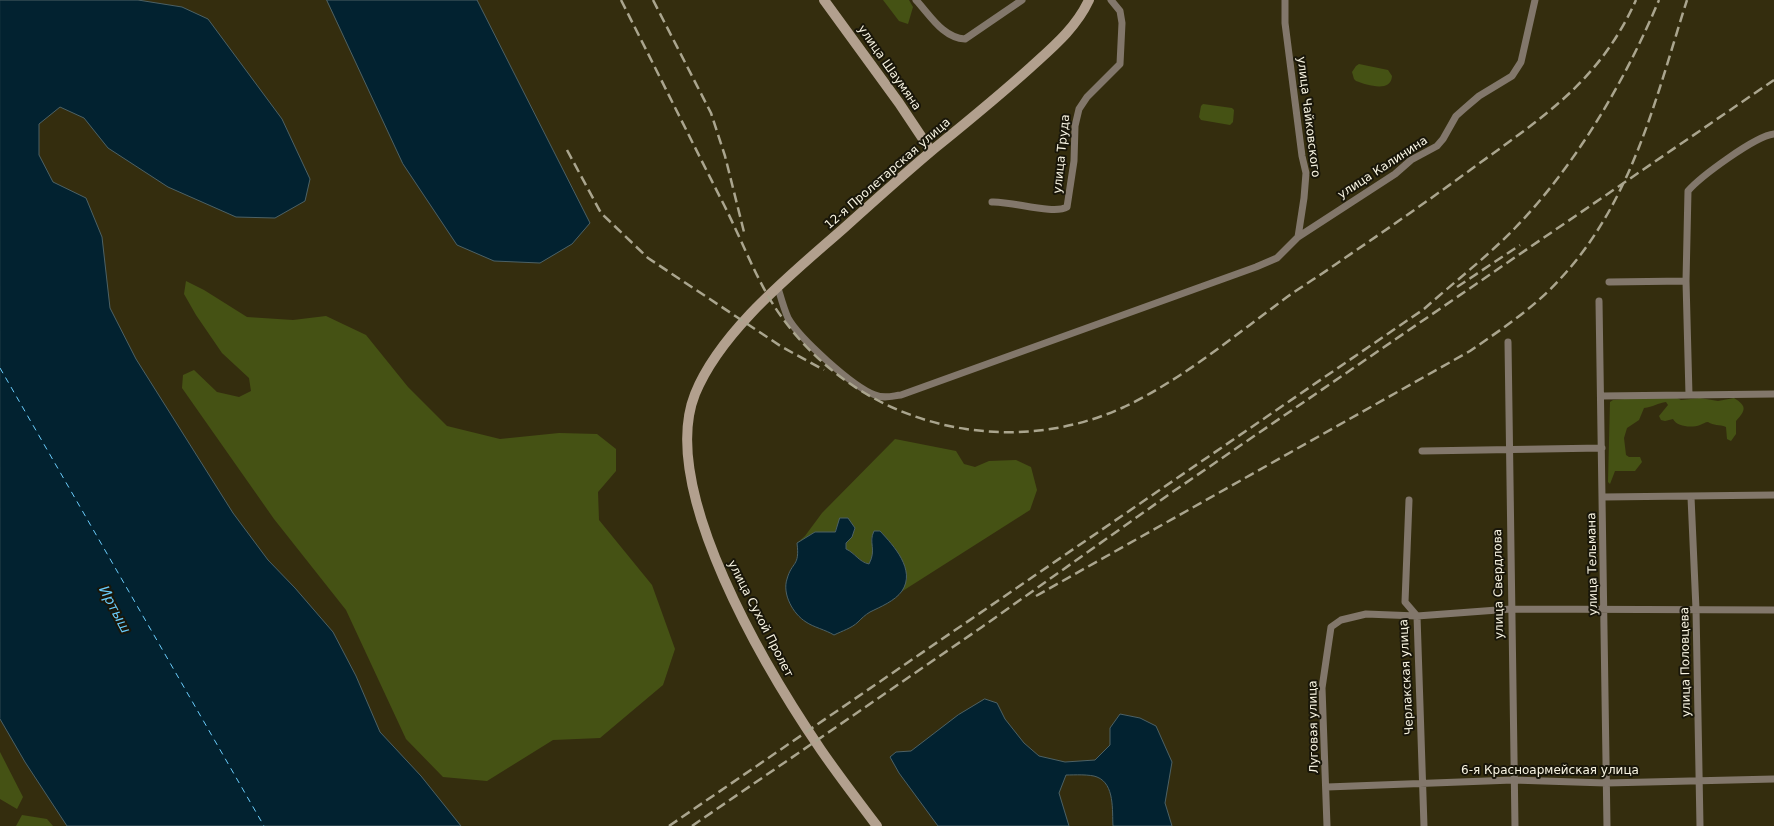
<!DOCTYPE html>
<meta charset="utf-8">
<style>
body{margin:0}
canvas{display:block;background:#342d0e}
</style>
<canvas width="1774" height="826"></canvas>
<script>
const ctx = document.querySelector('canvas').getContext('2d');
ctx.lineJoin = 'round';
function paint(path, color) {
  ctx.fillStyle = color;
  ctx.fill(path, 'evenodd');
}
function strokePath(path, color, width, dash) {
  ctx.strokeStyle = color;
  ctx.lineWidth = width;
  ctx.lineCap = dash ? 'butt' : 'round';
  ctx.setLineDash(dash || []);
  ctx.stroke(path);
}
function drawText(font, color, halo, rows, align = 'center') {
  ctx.font = font + ' "DejaVu Sans",sans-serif';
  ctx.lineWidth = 4;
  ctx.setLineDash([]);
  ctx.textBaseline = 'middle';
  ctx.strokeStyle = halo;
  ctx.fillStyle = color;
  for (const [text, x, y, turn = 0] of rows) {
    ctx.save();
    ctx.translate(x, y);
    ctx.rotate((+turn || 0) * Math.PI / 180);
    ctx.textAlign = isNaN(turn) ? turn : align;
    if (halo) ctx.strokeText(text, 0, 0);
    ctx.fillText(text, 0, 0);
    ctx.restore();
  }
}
const green = new Path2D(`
 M 883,0 L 909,0 L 913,7 L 908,24 L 899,21 Z
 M 1359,64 L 1388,70 L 1392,76 C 1391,93 1367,85 1356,81 L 1354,79 L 1352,72 L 1356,66 Z
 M 1203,104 L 1232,108 L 1234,110 L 1233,122 L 1230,125 L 1201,120 L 1199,117 L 1201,106 Z
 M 186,281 L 204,290 L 247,317 L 293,320 L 326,316 L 366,335 L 408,387 L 447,426 L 500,439 L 559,433 L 597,434 L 616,449 L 616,471 L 598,492 L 599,520 L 652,585 L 675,649 L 663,685 L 600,738 L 553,740 L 487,781 L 443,777 L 406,739 L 346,610 L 274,519 L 182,388 L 183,375 L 194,370 L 217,392 L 239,397 L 251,391 L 249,378 L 222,353 L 196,315 L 184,294 Z
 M 1672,395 L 1681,400 L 1700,398 L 1718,401 L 1734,398 C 1747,406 1746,410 1736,421 L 1736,434 L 1731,441 L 1727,439 L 1726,427 C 1719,424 1714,426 1708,422 C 1705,422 1703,424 1700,425 C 1692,428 1677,427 1673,419 L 1665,421 L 1661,420 L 1659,416 L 1668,405 L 1666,402 C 1658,403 1653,407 1644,408 L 1639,420 L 1627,428 L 1624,438 L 1626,455 L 1629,457 L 1640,457 L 1642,462 L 1635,471 L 1615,471 L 1610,484 L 1608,482 L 1610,402 L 1613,400 Z
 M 895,439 L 956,451 L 964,464 L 975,467 L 989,461 L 1016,460 L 1031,467 L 1037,490 L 1030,510 L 901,592 L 907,579 L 871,537 L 874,555 L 869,564 C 859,561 855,553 846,549 L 846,543 L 852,537 L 835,532 L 815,532 L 797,543 L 805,536 L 822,513 Z
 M 0,752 L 23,797 L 17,809 L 0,799 Z
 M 22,815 L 47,819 L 53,826 L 16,826 Z`);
const water = new Path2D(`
 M 0,0 L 138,0 L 182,7 L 208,19 L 282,119 L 310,179 L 305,201 L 275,218 L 236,217 L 168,187 L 108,148 L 84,118 L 60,107 L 39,124 L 39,155 L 53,182 L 86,198 L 102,237 L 110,308 L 136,359 L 233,513 L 268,560 L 295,588 L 333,632 L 356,676 L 380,732 L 421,776 L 461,826 L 67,826 L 25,762 L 0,719 Z
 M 327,0 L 477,0 L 590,223 L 572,244 L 540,263 L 494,261 L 457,245 L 403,164 Z
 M 840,518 L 848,518 L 855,528 L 852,537 L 846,543 L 846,549 C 855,553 859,562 869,564 C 877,549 868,543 874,531 L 880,531 C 894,546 916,570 902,591 C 895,601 880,607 870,612 C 865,615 862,618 858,622 C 852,628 842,631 834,635 C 826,630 813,627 806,622 C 793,614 782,594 787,579 C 792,561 800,567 797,543 L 815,532 L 835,532 Z
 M 985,699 L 997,703 L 1005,719 L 1024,743 L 1039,756 L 1065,762 L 1095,760 L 1110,745 L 1110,728 L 1120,714 L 1140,718 L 1156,726 L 1172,762 L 1165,803 L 1172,826 L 1113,826 C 1112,811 1115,784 1097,777 C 1090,774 1074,775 1066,775 L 1059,793 L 1069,826 L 938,826 L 899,773 L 890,757 L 896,752 L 911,751 L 958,715 Z`);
const ferry = new Path2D(`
 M 0,368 L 264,826`);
const street = new Path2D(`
 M 916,0 C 930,15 943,38 965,39 L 1022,0
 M 1285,0 L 1285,23 L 1302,156 L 1306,173 L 1304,198 L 1298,237
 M 992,202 C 1011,201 1054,215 1067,207 L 1074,161 L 1075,126 L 1079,109 L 1087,97 L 1120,64 L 1122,23 L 1120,11 L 1111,0
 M 1609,282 L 1686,281
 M 778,288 C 781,298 784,309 788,318 C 799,338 853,387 875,395 C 884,399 892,396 901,395 L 1256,267 L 1277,258 L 1298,237 L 1395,174 L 1411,160 L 1437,146 L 1443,139 L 1456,116 L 1465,108 L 1479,96 L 1512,76 L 1521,62 L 1535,0
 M 1599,301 L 1607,826
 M 1508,342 L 1515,826
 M 1689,395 L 1686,281 L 1688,191 C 1700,177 1755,136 1774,134
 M 1601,396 L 1774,394
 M 1422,451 L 1602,448
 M 1603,497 L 1774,495
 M 1691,497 L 1696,609 L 1700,826
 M 1409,500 L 1405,602 L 1417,616 L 1424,826
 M 1327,787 L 1513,780 L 1606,783 L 1774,779
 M 1327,826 L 1322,688 L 1331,627 L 1341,620 L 1366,614 L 1417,616 L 1511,609 L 1774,610`);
const secondary = new Path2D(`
 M 824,0 L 899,103 L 931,151
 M 877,826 C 858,801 839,776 821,750 C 768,672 657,489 695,394 C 721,330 793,273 844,228 C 874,201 904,174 935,148 C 967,122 1000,95 1031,67 C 1053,47 1076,28 1089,0`);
const rail = new Path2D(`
 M 621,0 C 655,67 688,134 722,201 C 738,232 751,266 768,296 C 810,368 884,417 966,429 C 1019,437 1074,430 1124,407 C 1183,379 1234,336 1287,297 C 1304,285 1322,274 1339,262 C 1386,230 1432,198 1477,165 C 1546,115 1600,80 1636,0
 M 653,0 L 711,113 L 725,156 L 745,236
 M 567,150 L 601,213 L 648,258 L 782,347 L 824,370
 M 1457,287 L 1520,245
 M 1036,596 L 1470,351 C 1502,329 1535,307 1561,278 C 1633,200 1656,97 1687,0
 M 669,826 L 1424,309 C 1453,283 1488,256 1515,228 C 1576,165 1625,81 1659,0
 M 692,826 L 982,627 L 1171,493 L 1774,80`);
const streetNames = [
 ["улица Шаумяна",889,68,55],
 ["улица Чайковского",1308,117,83],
 ["улица Труда",1062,154,-84],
 ["улица Калинина",1383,168,-33],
 ["12-я Пролетарская улица",888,174,-41],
 ["улица Тельмана",1593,564,-91],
 ["улица Свердлова",1499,584,-91],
 ["улица Сухой Пролет",760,619,63],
 ["улица Половцева",1686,662,-91],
 ["Черлакская улица",1407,677,-93],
 ["Луговая улица",1314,727,-91],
 ["6-я Красноармейская улица",1550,771]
];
const waterNames = [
 ["Иртыш",114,610,62]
];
paint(green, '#455214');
paint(water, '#022230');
strokePath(water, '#4c6165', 1);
strokePath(ferry, '#6accfb', 1, [6, 5]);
strokePath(street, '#82776b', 7);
strokePath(secondary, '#b2a08e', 10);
strokePath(rail, '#aaa58e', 2.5, [10, 5]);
drawText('12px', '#f8f4e2', '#191609', streetNames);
drawText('italic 14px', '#6accfb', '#191609', waterNames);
</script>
